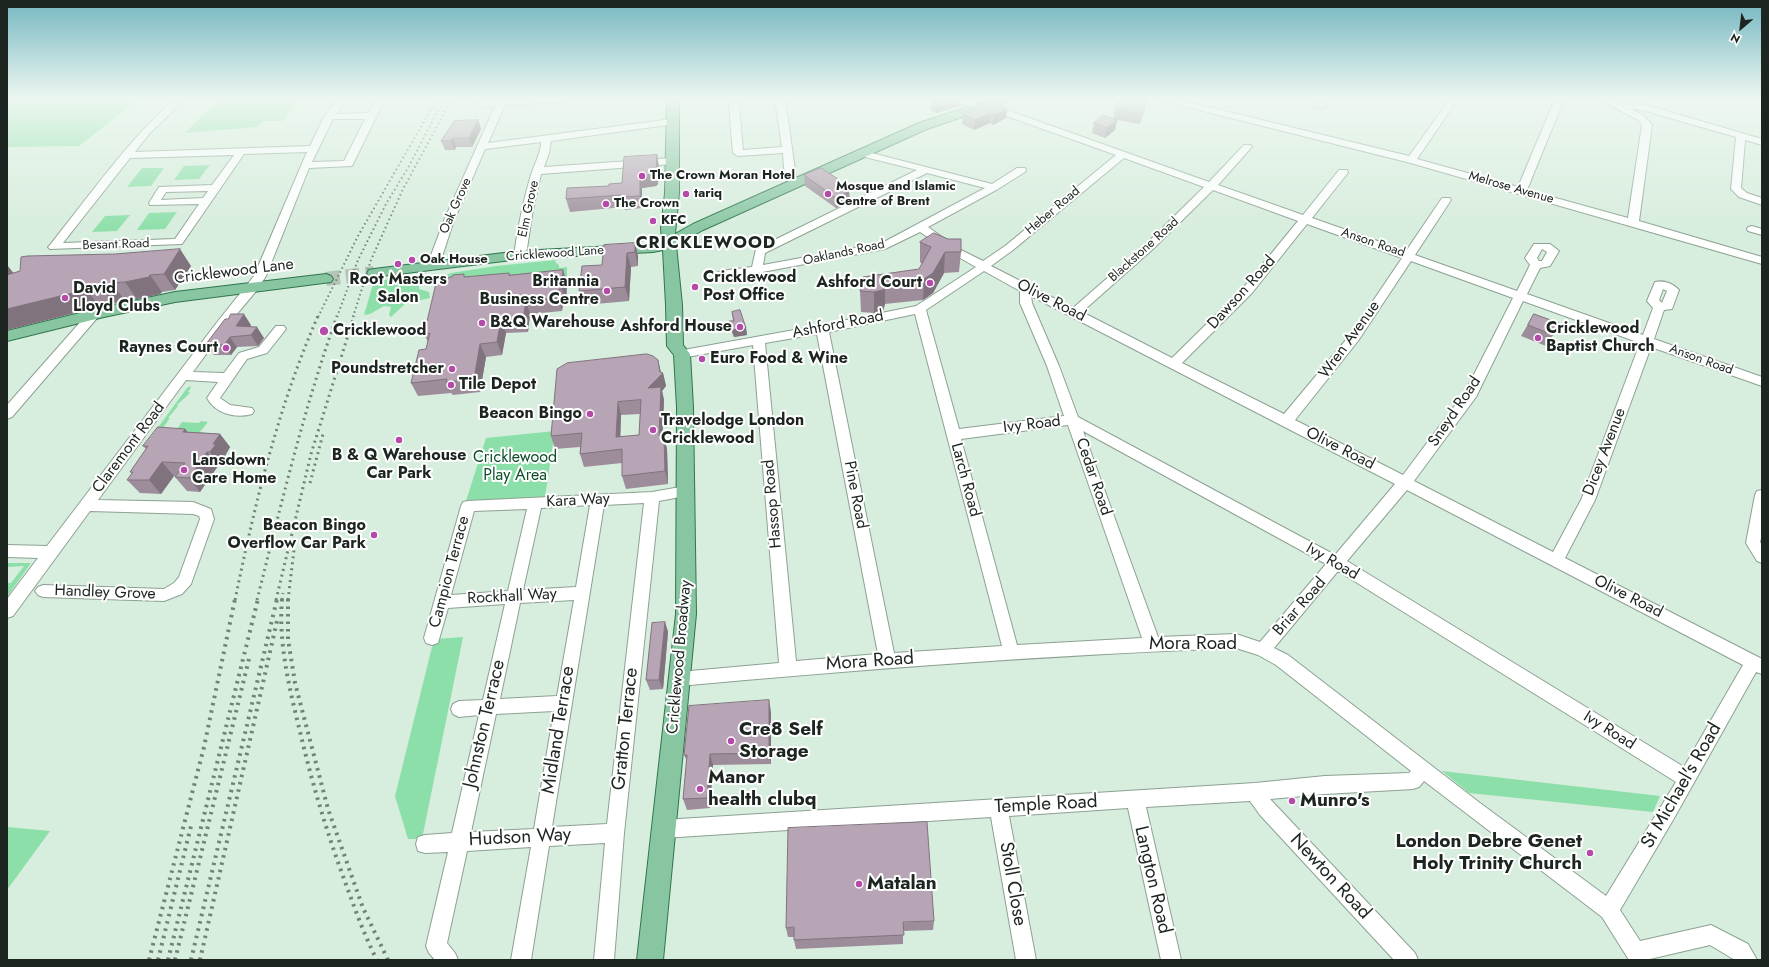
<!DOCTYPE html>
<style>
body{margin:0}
#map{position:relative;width:1769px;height:967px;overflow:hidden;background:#d7eddd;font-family:Jost,sans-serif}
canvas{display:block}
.frame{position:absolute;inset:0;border:8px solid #1c251f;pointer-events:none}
.north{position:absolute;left:1721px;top:8px;width:40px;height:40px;-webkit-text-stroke:3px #fff;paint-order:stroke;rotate:208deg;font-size:11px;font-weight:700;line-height:16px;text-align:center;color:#1c251f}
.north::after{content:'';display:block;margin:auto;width:14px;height:18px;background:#1c251f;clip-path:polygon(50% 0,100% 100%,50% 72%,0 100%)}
</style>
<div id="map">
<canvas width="1769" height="967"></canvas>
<div class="frame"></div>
<div class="north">N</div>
</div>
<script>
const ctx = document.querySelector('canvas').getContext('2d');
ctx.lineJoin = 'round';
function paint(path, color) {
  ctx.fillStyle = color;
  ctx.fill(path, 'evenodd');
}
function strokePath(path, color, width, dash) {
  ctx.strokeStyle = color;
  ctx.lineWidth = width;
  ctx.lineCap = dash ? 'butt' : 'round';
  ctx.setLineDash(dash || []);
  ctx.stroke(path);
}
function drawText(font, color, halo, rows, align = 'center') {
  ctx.font = font + ' Jost,sans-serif';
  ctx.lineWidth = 4;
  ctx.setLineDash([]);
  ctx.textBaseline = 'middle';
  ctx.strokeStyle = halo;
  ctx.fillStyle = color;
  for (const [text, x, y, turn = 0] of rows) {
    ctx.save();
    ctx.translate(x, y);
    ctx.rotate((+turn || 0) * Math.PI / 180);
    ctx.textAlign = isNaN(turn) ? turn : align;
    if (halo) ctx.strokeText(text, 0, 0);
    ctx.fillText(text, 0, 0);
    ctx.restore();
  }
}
const green = new Path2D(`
 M 7,99 L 139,99 L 79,146 L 7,147 Z
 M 219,99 L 298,100 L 284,121 L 263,121 L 257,127 L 185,133 Z
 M 210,165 L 199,179 L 174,180 L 184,166 Z
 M 142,168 L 164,168 L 151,186 L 127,187 Z
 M 177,212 L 165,229 L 137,230 L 149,213 Z
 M 130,215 L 117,231 L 92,232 L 105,216 Z
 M 556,260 L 555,262 L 559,265 L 559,268 L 567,267 L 567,279 L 513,284 L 436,288 L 433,284 L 437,279 L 451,273 L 496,266 Z
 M 414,276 L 419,284 L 419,289 L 429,292 L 430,298 L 406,303 L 391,317 L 389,315 L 391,307 L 384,306 L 370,314 L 364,315 L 374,281 Z
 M 190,386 L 191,388 L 188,392 L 190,393 L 177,405 L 178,406 L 168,418 L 170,418 L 163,428 L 151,437 L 187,388 Z
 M 201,421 L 208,422 L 200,432 L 209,433 L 171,438 L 182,422 L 199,423 Z
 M 555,431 L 545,497 L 466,501 L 486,438 Z
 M 7,563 L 31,563 L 7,597 L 7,583 L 11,583 L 24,566 L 7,567 Z
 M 463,637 L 422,839 L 408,839 L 395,796 L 432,647 L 436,639 Z
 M 1442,771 L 1660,796 L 1653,812 L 1469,793 Z
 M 7,827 L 50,831 L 7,890 Z`);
const majorTunnel = new Path2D(`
 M 326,279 L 374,273`);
const minor = new Path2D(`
 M 175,99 L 185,99 L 149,134 L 135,152 L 310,146 L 324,117 L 337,99 L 346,99 L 336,114 L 368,113 L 376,99 L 385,99 L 352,166 L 309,168 L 266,276 L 257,290 L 226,327 L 193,372 L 224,373 L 239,353 L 259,347 L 276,326 L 284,326 L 286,329 L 267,353 L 247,359 L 220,398 L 230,405 L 252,408 L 254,411 L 252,414 C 235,419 215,413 207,398 L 218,382 L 186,380 L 98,500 L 193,502 L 211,509 L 214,519 L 191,584 L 182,594 L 164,601 L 43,597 L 38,595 L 35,591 L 38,587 L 43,585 L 164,589 L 174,583 L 179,577 L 200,519 L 199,516 L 193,514 L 90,511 L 13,616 L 7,618 L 7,599 L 38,558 L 7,557 L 7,545 L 47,546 L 218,321 L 254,276 L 307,152 L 244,154 L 182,244 L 50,249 L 48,247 L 50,245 C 90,195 128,140 175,99 ZM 333,119 L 365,119 L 344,161 L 312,162 ZM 234,155 L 212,185 L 159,187 L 149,203 L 150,205 L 199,204 L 175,239 L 63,243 L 130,158 ZM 208,191 L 203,198 L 161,200 L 166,192 Z
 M 526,99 L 572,99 L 567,102 L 505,105 L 488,143 L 672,119 L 675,120 L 677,122 L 675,124 L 551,141 L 549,153 L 544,167 L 672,158 L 677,161 L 672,164 L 541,174 L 532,215 L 526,255 L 520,258 L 514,255 C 518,228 523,201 531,175 C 534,164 541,154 541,142 L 485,149 L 453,223 L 439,266 L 437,268 L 429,268 L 427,266 L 443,223 L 495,106 L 482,107 L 477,104 L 482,101 Z
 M 779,99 L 788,99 L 786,105 L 796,177 L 801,183 L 796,186 C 783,183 784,164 783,153 L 738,156 L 733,153 L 729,105 L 731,103 L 734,102 L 739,105 L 743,150 L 782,147 L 776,105 Z
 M 935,99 L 971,100 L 982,107 L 977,110 L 968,105 L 940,102 Z
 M 1161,99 L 1176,99 L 1409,156 L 1450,99 L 1458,99 L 1417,159 L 1518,187 L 1555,99 L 1564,99 L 1527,190 L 1628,218 L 1642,125 L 1638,120 L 1599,99 C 1610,98 1612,101 1621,104 C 1628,106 1638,103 1646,105 L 1762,139 L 1762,145 L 1745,140 L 1741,188 L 1747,193 L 1762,198 L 1762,205 L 1739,197 L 1731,189 L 1736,137 L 1642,110 L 1631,109 L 1644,116 L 1652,125 L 1639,221 L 1762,257 L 1762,264 L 1407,162 L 1163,101 Z
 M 1313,99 L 1322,99 L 1326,106 L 1324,108 L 1318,108 Z
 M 990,104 L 1209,182 L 1244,145 L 1250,145 L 1252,147 L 1250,149 L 1218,185 L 1303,215 L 1339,170 L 1347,170 L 1348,172 L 1347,174 L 1312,218 L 1406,251 L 1442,198 L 1450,198 L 1451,200 L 1415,255 L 1517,291 L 1530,265 L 1525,258 L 1534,244 L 1550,244 L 1559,251 L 1550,266 L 1540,268 L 1527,294 L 1643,335 L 1653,308 L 1647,301 L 1655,282 C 1663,280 1673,283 1679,290 L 1672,309 L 1664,310 L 1654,339 L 1762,377 L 1762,386 L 1651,347 L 1595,500 L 1565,558 L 1762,659 L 1762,674 L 1756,672 L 1673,820 L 1620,910 L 1640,941 L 1711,925 L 1748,944 L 1757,960 L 1735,960 L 1710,945 L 1650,959 L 1651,960 L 1629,960 L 1602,917 L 1424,781 L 1419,787 L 1413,789 L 1325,794 L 1270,799 L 1415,953 L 1418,960 L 1394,960 L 1260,815 L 1250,801 L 1146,807 L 1181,960 L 1161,960 L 1128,808 L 1009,816 L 1036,960 L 1016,960 L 991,817 L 663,838 L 657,835 L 654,829 L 657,823 L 663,820 L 1255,783 L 1325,776 L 1409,773 L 1411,771 L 1276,665 L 1258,655 L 1236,648 C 1050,655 864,669 679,686 L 673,684 L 671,679 L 673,674 L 679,672 L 779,663 L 753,345 L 682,358 L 678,357 L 676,354 L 678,351 L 822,325 L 916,306 L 976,267 L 951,253 L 920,232 L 885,249 L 757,273 L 721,277 L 715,274 L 721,271 L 752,267 L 756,249 L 917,170 L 857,155 L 855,153 L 857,151 L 860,150 L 992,184 L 1017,168 L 1025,168 L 1026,170 L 1025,172 L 998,189 L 928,227 L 959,249 L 983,261 L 1005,246 L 1116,155 L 987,109 L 985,107 ZM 1124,158 L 1204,187 L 1145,245 L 1073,308 L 991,266 L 1013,250 ZM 927,173 L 985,188 L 882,243 L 763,265 L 765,253 ZM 1213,190 L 1298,221 L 1244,287 L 1172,358 L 1082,312 L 1153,249 ZM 1307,224 L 1402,258 L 1350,335 L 1284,414 L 1182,363 L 1252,293 ZM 1542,249 L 1547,252 L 1542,261 L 1539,261 L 1537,258 ZM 1411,261 L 1513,298 L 1465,392 L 1403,475 L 1295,420 L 1358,341 ZM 984,271 L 1020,291 L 1020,303 L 1047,366 L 1064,416 L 959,429 L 926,310 ZM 1663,289 L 1667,291 L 1662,303 L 1659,300 ZM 1031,296 L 1395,484 L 1335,555 L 1078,417 L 1059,366 L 1032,303 ZM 1523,301 L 1640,343 L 1581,500 L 1553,552 L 1414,481 L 1476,397 ZM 915,314 L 1002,646 L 894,653 L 829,332 ZM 817,334 L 878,654 L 796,661 L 765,343 ZM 1068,425 L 1142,638 L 1017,645 L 961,439 ZM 1083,431 L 1326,564 L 1260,642 L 1236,634 L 1158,637 ZM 1407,490 L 1743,665 L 1684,767 L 1347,561 ZM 1338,571 L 1676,782 L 1606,896 L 1480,803 L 1288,655 L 1274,648 Z
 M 1752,226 L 1762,229 L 1762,235 L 1748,231 L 1747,229 L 1748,227 Z
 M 94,310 L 98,311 L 100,314 L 98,317 L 12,417 L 7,419 L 7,405 L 90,311 Z
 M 686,486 L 691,487 L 693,491 L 691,495 L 659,501 L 624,833 L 614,960 L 594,960 L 605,843 L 549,846 L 531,960 L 511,960 L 531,847 L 467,851 L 447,943 L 455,953 L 458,960 L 435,960 L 429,953 L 426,946 L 448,852 L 425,853 L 418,851 L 416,844 L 418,837 L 425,835 L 452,833 L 479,715 L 459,717 L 453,714 L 451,709 L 453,704 L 459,701 L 483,700 L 505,604 L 448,608 L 438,643 L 432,645 L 426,643 L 424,638 L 461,506 L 463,502 L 468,501 L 652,492 ZM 644,503 L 607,824 L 552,827 L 604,505 ZM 590,505 L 576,587 L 523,590 L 541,508 ZM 527,509 L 508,591 L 451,595 L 474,511 ZM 574,600 L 557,696 L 500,699 L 520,603 ZM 554,711 L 534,829 L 471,832 L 496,714 Z
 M 1762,490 L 1762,534 L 1760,542 L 1762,545 L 1762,563 L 1757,561 L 1746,543 L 1755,495 L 1757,491 Z`);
const major = new Path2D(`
 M 667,99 L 679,99 L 679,193 L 675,234 L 693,224 L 919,123 L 992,99 L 1008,99 L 1006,102 L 927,129 L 703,230 L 676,245 L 682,305 L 683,345 L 690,354 L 693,407 L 696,614 L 663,960 L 637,960 L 676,614 L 677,407 L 674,355 L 667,346 L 666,305 L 663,250 L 653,252 L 520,259 L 374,277 L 369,276 L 367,273 L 369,270 L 374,269 L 520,251 L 652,244 L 662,241 L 661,228 L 665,193 Z
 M 326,274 L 331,276 L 333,279 L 331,282 L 175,302 L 104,317 L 7,341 L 7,331 L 104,307 L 175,292 Z`);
const railFar2 = new Path2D(`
 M 318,317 L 358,236 L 437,99
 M 337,317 L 358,260 L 386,204 L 409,166 L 444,99
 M 353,317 L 371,260 L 403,189 L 452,99`);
const railFar1 = new Path2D(`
 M 310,483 L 323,434
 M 235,600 C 255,503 278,407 318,316
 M 257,600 C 281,505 304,408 337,316
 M 276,600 L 311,454 L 354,316
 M 282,600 L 283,593
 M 288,600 L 294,550`);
const rail = new Path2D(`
 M 282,599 C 278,647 291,694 302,740 C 314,790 329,839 347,887 C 356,912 365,937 377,960
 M 288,599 L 288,639 L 295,683 L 328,809 L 363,908 L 388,960
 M 149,960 L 204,747 L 235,599
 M 158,960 L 192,822
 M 168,960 L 258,599
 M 175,960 L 250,655
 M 191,960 L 277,599
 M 200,960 L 277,621`);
const wall = new Path2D(`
 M 931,99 L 959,99 L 959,106 L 936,113 L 930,110 Z
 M 1140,100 L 1144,111 L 1140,124 L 1117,120 L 1115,130 L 1105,138 L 1092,133 L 1094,123 L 1113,119 L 1115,109 Z
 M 1007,109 L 1006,118 L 993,125 L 990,123 L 974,130 L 962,124 L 963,114 Z
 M 478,120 L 481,129 L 472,147 L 456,147 L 455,150 L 445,150 L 441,141 Z
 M 657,155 L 659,167 L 658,184 L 656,186 L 642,188 L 642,208 L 625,210 L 624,207 L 570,212 L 566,199 L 609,186 L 622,183 Z
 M 804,175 L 838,181 L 839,184 L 850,201 L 836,208 L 805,186 Z
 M 920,242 L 961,252 L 959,272 L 944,273 L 933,293 L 923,300 L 885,304 L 883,311 L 874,313 L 861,312 L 860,291 L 919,269 L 922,264 L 920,262 Z
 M 635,243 L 638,257 L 638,266 L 631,267 L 629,301 L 584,305 L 579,291 L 602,265 Z
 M 7,265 L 13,273 L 20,271 L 191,266 L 175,290 L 162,292 L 160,294 L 137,299 L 124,299 L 122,302 L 113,303 L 98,304 L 98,307 L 7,330 Z
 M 563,270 L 567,283 L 566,302 L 563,303 L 562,311 L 530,314 L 528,332 L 506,333 L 502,355 L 486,357 L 480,392 L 453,395 L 451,393 L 418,396 L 411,383 L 426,349 L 428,342 L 424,334 L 509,273 L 510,275 Z
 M 732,312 L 746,328 L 747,335 L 734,337 L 730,328 L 729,321 L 733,321 Z
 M 1534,314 L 1553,335 L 1546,346 L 1521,336 Z
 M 251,325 L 249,327 L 264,338 L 258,346 L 237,347 L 231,355 L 214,355 L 206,344 Z
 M 658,360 L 661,372 L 663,373 L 666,386 L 662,391 L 664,400 L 662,436 L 667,449 L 668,484 L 626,489 L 622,476 L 622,463 L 584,467 L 580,454 L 580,447 L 555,449 L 551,436 ZM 640,414 L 639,435 L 620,437 L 621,415 Z
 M 185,429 L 188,432 L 220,434 L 230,447 L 225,456 L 226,458 L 221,466 L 218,466 L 200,492 L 187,491 L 175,477 L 176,476 L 174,476 L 161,494 L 140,493 L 127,480 L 132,473 L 130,472 L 146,449 L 143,446 Z
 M 665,622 L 668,632 L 663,689 L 650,690 L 646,680 Z
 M 771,712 L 771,764 L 713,765 L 710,808 L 687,810 L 683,799 L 687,761 L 684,755 Z
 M 934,921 L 933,930 L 903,931 L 903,944 L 796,949 L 794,940 L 794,937 L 788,937 L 786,928 Z`);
const shadedWall = new Path2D(`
 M 936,99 L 959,99 L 959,106 L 936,113 Z
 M 1007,109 L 1006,118 L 993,125 L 994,115 Z
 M 991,113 L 990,123 L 974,130 L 975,120 Z
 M 478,120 L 481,129 L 472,147 L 469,138 Z
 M 1117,120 L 1115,130 L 1105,138 L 1107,128 Z
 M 453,138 L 456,147 L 455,150 L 451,141 Z
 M 657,155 L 659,167 L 658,184 L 656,186 L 642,188 L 642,208 L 640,196 L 640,176 Z
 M 849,191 L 850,201 L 836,208 L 836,198 Z
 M 635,243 L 638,257 L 638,266 L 635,252 Z
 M 180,249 L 191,266 L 175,290 L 164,274 Z
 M 945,252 L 944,273 L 933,293 L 923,300 L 924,279 Z
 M 627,253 L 631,267 L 629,301 L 625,287 Z
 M 7,265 L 15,275 L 7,285 Z
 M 563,270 L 567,283 L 566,302 L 562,289 Z
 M 150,275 L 162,292 L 160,294 L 137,299 L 125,282 Z
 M 111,283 L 124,299 L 122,302 L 113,303 L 101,287 Z
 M 885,283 L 885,304 L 883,311 L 874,313 L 874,292 Z
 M 85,288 L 98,304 L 98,307 L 7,330 L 7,309 Z
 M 559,289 L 563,303 L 562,311 L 558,298 Z
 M 526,301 L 530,314 L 528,332 L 523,319 Z
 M 244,314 L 251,325 L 243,336 L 236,326 Z
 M 501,320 L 506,333 L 502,355 L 497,342 Z
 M 257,327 L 264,338 L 258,346 L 251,335 Z
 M 746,328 L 747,335 L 734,337 L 732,330 Z
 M 230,337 L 237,347 L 231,355 L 224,345 Z
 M 480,344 L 486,357 L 480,392 L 474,379 Z
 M 658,360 L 661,375 L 663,373 L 666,386 L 662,391 L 664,400 L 662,449 L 648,388 Z
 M 618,402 L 621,415 L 620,450 L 616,437 Z
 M 185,429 L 196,443 L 183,432 Z
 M 220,434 L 230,447 L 225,456 L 226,458 L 221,466 L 210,452 L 213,444 Z
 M 664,436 L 667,449 L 668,484 L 665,471 Z
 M 207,452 L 218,466 L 200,492 L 189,478 Z
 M 162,462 L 174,476 L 161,494 L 149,480 Z
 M 665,622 L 668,632 L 663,689 L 659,680 Z
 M 769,700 L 771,712 L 771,764 L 769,753 Z
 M 710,754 L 713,765 L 710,808 L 707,798 Z`);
const building = new Path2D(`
 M 1119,99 L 1140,99 L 1139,100 L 1146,101 L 1143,114 L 1115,109 Z
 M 993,101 L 1007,109 L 994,115 L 991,113 L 975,120 L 963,114 Z
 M 1103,115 L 1117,120 L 1107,128 L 1094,123 Z
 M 478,120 L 469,138 L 453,138 L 451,141 L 441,141 L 454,121 Z
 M 657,155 L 656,172 L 653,174 L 640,176 L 640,196 L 622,197 L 622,195 L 566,199 L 567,188 L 609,186 L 609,184 L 622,183 L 624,157 Z
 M 821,168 L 838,179 L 836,179 L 839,181 L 837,182 L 849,191 L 836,198 L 804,175 Z
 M 934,233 L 948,239 L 961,239 L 961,252 L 945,252 L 933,273 L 924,279 L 885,283 L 883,290 L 874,292 L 860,291 L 863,277 L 919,269 L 931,247 L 920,242 Z
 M 635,243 L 635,252 L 627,253 L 625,287 L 579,291 L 582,266 L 602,265 L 604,245 Z
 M 180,249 L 164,274 L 150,275 L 149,277 L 125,282 L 111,283 L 110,285 L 101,287 L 85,288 L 85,290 L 7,309 L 7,275 L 20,271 L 21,257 L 27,256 L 115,254 Z
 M 563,270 L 562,289 L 559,289 L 558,298 L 526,301 L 523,319 L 501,320 L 497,342 L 480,344 L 474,379 L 446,382 L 447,379 L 411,383 L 419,350 L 426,349 L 430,333 L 424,334 L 437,279 L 452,277 L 453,275 L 464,274 L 464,277 L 509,273 L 509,275 Z
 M 740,310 L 746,328 L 732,330 L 729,321 L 734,321 L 732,312 Z
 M 231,314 L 244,314 L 236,326 L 257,327 L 251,335 L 230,337 L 224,345 L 206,344 L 225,319 L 228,319 Z
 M 1534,314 L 1559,323 L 1553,335 L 1528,325 Z
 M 647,354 L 653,356 L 658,360 L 660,372 L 663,373 L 648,388 L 661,387 L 659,436 L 664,436 L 665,471 L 622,476 L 622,449 L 580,454 L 582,433 L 551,436 L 557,369 L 567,363 ZM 641,400 L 639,435 L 616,437 L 618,402 Z
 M 158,427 L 185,429 L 183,432 L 220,434 L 213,444 L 216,444 L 210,452 L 207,452 L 189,478 L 175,477 L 185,463 L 162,462 L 149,480 L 127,480 L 133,472 L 130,472 L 148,446 L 143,446 Z
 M 665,622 L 659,680 L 646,680 L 652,623 Z
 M 769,700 L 769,753 L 710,754 L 707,798 L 683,799 L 687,755 L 684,755 L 689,706 Z
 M 927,822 L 934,921 L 903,922 L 904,935 L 794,940 L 794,927 L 786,928 L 788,828 Z`);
const markers = [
 [642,176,4,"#b54aaa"],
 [686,194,4,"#b54aaa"],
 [828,194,4,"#b54aaa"],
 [606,204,4,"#b54aaa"],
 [653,221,4,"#b54aaa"],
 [412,260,4,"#b54aaa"],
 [398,264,4,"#b54aaa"],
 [930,283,4,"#b54aaa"],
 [695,287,4,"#b54aaa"],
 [607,291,4,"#b54aaa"],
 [65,298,4,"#b54aaa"],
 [482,323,4,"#b54aaa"],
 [740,327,4,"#b54aaa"],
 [324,331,5,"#b54aaa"],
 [1538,338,4,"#b54aaa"],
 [226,348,4,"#b54aaa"],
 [702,359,4,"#b54aaa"],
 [452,369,4,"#b54aaa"],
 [451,385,4,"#b54aaa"],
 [590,414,4,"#b54aaa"],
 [653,430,4,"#b54aaa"],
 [399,440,4,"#b54aaa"],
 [184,470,4,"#b54aaa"],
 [374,535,4,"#b54aaa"],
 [731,741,4,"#b54aaa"],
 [700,789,4,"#b54aaa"],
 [1292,801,4,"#b54aaa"],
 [1590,853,4,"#b54aaa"],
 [859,884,4,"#b54aaa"]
];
const farPoinames = [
 ["The Crown Moran Hotel",650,176],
 ["Mosque and Islamic",836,187],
 ["Centre of Brent",836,202],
 ["tariq",694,194],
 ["The Crown",614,204],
 ["KFC",661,221],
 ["Oak House",420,260]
];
const farStreetnames = [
 ["Melrose Avenue",1511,188,16],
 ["Oak Grove",456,206,-66],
 ["Elm Grove",529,209,-78],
 ["Heber Road",1053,211,-40],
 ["Anson Road",1373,243,19],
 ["Besant Road",116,245,-2],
 ["Blackstone Road",1144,250,-42],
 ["Oaklands Road",844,253,-12],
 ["Cricklewood Lane",555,254,-4],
 ["Anson Road",1701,360,20]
];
const streetNames = [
 ["Cricklewood Lane",234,272,-7],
 ["Dawson Road",1242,293,-48],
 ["Olive Road",1051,301,27],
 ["Ashford Road",838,325,-11],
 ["Wren Avenue",1350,340,-54],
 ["Sneyd Road",1455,412,-56],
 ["Ivy Road",1032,425,-7],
 ["Claremont Road",129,448,-53],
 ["Olive Road",1340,449,27],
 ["Dicey Avenue",1605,452,-69],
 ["Cedar Road",1093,477,71],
 ["Larch Road",965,480,75],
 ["Pine Road",855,495,79],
 ["Kara Way",578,501,-3],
 ["Hassop Road",773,504,-95],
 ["Ivy Road",1332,562,30],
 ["Campion Terrace",450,572,-75],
 ["Handley Grove",105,593,2],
 ["Rockhall Way",512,597,-3],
 ["Olive Road",1628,597,27],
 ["Briar Road",1300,607,-49],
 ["Cricklewood Broadway",680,657,-85],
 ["Ivy Road",1609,731,32]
];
const poiNames = [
 ["Cricklewood",703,278],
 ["Post Office",703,296],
 ["Root Masters",398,280,"center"],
 ["Salon",398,298,"center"],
 ["Britannia",599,282,"right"],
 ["Business Centre",599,300,"right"],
 ["Ashford Court",922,283,"right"],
 ["David",73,289],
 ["Lloyd Clubs",73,307],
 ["B&Q Warehouse",490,323],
 ["Ashford House",732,327,"right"],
 ["Cricklewood",1546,329],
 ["Baptist Church",1546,347],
 ["Cricklewood",333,331],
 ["Raynes Court",218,348,"right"],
 ["Euro Food & Wine",710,359],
 ["Poundstretcher",444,369,"right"],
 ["Tile Depot",459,385],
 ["Beacon Bingo",582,414,"right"],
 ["Travelodge London",661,421],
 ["Cricklewood",661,439],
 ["B & Q Warehouse",399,456,"center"],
 ["Car Park",399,474,"center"],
 ["Lansdown",192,461],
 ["Care Home",192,479],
 ["Beacon Bingo",366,526,"right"],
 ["Overflow Car Park",366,544,"right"]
];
const parkNames = [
 ["Cricklewood",515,458],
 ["Play Area",515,476]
];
const farDistrictnames = [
 ["CRICKLEWOOD",706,244]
];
const nearStreetnames = [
 ["Mora Road",1193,644],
 ["Mora Road",870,662,-4],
 ["Johnston Terrace",485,724,-77],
 ["Gratton Terrace",626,729,-84],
 ["Midland Terrace",559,730,-81],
 ["St Michael's Road",1682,786,-60],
 ["Temple Road",1046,805,-3],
 ["Hudson Way",520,838,-3],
 ["Newton Road",1330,877,47],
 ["Langton Road",1152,880,77],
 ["Stoll Close",1012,884,80]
];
const nearPoinames = [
 ["Cre8 Self",739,730],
 ["Storage",739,752],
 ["Manor",708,778],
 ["health clubq",708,800],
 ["Munro's",1300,801],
 ["London Debre Genet",1582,842,"right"],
 ["Holy Trinity Church",1582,864,"right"],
 ["Matalan",867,884]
];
paint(green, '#8cdfa8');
strokePath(majorTunnel, '#b2c5b7', 14, [14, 6]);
strokePath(minor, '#8da192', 2);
strokePath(major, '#2f754c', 2);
paint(minor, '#fff');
paint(major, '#88c6a2');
strokePath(railFar2, '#738278', 2, [1.5, 3]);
strokePath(railFar1, '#738278', 3, [2, 4]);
strokePath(rail, '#738278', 4, [2.5, 5]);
paint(wall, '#9d8d9b');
paint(shadedWall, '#80737e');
paint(building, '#b7a4b4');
strokePath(building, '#80737e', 1);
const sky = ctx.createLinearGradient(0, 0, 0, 234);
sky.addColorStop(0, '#75b7c1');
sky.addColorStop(0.42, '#edf7f0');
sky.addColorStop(1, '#edf7f000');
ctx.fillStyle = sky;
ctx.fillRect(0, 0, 1769, 234);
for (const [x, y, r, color] of markers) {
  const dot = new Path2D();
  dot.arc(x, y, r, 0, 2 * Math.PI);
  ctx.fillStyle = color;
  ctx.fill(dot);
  strokePath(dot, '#fff', 1.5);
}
drawText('bold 13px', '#1c251f', '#fff', farPoinames, 'left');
drawText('13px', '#1c251f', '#fff', farStreetnames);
drawText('16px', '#1c251f', '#fff', streetNames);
drawText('bold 16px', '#1c251f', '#fff', poiNames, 'left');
drawText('16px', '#0e4e2b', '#fff', parkNames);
ctx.letterSpacing = '1px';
drawText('bold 17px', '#1c251f', '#fff', farDistrictnames);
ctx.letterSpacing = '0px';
drawText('19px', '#1c251f', '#fff', nearStreetnames);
drawText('bold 19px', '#1c251f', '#fff', nearPoinames, 'left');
</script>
